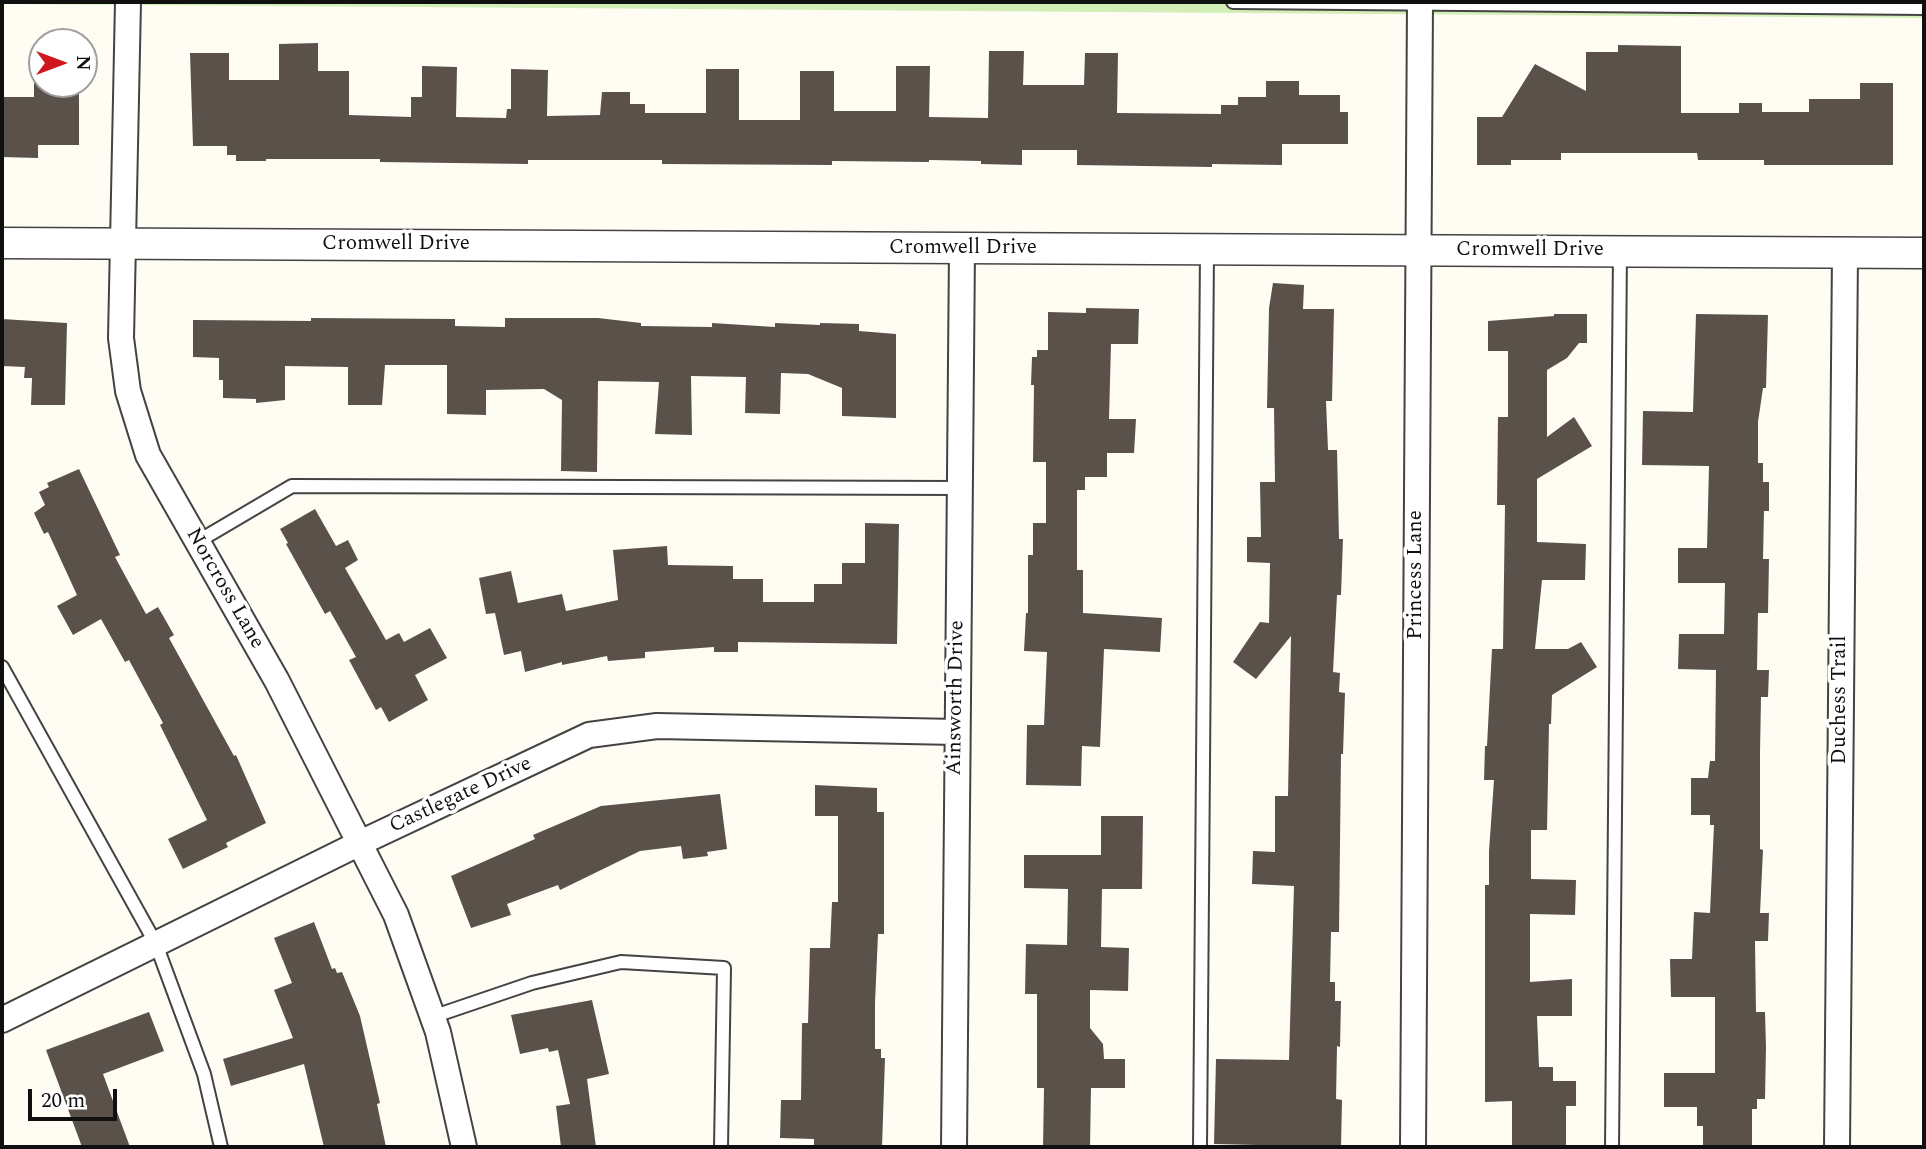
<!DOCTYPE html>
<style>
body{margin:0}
#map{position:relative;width:1926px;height:1149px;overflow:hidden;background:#fffdf3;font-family:Spectral,serif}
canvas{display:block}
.frame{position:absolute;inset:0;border:4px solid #101010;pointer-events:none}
.north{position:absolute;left:28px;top:28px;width:70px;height:70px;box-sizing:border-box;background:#fff;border:2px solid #9f9f9f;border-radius:50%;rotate:90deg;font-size:19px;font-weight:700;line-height:28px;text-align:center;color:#101010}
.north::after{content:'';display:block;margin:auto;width:24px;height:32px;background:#d1171d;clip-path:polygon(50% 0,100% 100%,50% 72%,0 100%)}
.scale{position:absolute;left:28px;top:1089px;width:89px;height:32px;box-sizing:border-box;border:4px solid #101010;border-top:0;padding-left:9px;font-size:21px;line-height:24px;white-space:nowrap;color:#101010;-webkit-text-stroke:5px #fff;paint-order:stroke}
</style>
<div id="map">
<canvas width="1926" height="1149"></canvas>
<div class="frame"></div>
<div class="north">N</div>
<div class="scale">20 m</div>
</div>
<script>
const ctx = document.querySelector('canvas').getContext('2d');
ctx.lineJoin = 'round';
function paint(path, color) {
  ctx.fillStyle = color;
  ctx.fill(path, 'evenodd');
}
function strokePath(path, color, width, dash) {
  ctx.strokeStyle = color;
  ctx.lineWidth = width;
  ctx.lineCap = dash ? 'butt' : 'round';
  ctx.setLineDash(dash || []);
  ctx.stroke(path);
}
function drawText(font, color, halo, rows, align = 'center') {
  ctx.font = font + ' Spectral,serif';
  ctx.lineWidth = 7;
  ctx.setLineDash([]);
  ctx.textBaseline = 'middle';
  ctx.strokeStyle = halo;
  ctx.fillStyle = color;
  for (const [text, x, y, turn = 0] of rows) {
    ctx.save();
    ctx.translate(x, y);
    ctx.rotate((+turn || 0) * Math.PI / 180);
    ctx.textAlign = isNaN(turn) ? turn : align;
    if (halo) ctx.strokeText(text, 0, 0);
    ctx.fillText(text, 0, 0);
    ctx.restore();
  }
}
const green = new Path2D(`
 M 2,2 L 1924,2 L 1924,18 L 2,4 Z`);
const building = new Path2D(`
 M 318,43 L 318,71 L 349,71 L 349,115 L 411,117 L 411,97 L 422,97 L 422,66 L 457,67 L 456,117 L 506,118 L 507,109 L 511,109 L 511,69 L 548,70 L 547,116 L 600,115 L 602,92 L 630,92 L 630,104 L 645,104 L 645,113 L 706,113 L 706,69 L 739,69 L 739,120 L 800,120 L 800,71 L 834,71 L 834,111 L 896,111 L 896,66 L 930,66 L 929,117 L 988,118 L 989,51 L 1024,51 L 1023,85 L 1084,85 L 1085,53 L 1118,53 L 1117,113 L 1221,114 L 1221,105 L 1238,105 L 1238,97 L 1266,97 L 1266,81 L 1299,81 L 1299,95 L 1340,95 L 1340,112 L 1348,112 L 1348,144 L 1282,144 L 1282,165 L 1212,164 L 1212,167 L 1077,165 L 1077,150 L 1022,150 L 1022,165 L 981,164 L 981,161 L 929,160 L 929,162 L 832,161 L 832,165 L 662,164 L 662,160 L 528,160 L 528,164 L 380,162 L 380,159 L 266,159 L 266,161 L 236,161 L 236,155 L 227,155 L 227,146 L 193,146 L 190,53 L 229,53 L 229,80 L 279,80 L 279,44 Z
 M 1618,45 L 1681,46 L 1681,113 L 1739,113 L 1739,103 L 1762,103 L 1762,112 L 1809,112 L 1809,99 L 1860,99 L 1860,83 L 1893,83 L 1893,165 L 1764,165 L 1764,160 L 1698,160 L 1697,153 L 1561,153 L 1561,160 L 1511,160 L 1511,165 L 1477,165 L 1477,117 L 1502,117 L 1535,64 L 1586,91 L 1586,52 L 1618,52 Z
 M 34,81 L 42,81 L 42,84 L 79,84 L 79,145 L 38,145 L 38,158 L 2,157 L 2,97 L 34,97 Z
 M 1273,283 L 1304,285 L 1303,309 L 1334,309 L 1332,401 L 1326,401 L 1328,450 L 1337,450 L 1339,539 L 1343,539 L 1341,595 L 1337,595 L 1333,672 L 1340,673 L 1339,692 L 1345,693 L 1343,754 L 1341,754 L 1339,932 L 1331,932 L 1330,982 L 1335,982 L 1335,1001 L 1341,1001 L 1340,1047 L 1337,1046 L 1336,1099 L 1342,1100 L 1341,1147 L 1214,1144 L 1216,1059 L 1289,1060 L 1294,886 L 1252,884 L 1253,851 L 1275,852 L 1275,796 L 1288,796 L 1291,636 L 1256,679 L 1233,662 L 1260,622 L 1269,623 L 1270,563 L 1247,562 L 1247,537 L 1261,537 L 1260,482 L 1275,482 L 1274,408 L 1267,408 L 1269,308 Z
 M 1086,308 L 1139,309 L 1138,344 L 1111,344 L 1109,419 L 1136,419 L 1134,453 L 1107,453 L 1107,477 L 1085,477 L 1085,490 L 1077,490 L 1077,570 L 1083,570 L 1083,613 L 1162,618 L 1160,652 L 1104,649 L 1100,747 L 1082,746 L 1081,786 L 1026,785 L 1027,725 L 1044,725 L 1047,652 L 1024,651 L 1026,613 L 1028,613 L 1028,555 L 1033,555 L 1033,523 L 1046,523 L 1046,462 L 1033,462 L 1034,385 L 1031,385 L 1032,357 L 1037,357 L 1037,350 L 1048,350 L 1048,312 L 1086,313 Z
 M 1554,314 L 1587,314 L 1587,343 L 1579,343 L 1567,358 L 1547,370 L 1547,437 L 1574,417 L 1592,446 L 1537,479 L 1537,542 L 1586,544 L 1585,580 L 1542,580 L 1535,649 L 1568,649 L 1581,642 L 1597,667 L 1552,695 L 1551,724 L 1549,724 L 1547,830 L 1531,830 L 1531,879 L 1576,880 L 1575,915 L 1530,914 L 1530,982 L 1572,979 L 1572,1016 L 1537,1016 L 1539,1067 L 1553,1067 L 1553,1081 L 1576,1081 L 1576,1106 L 1566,1106 L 1566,1147 L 1512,1147 L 1512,1101 L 1485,1102 L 1485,885 L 1489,885 L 1489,851 L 1494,780 L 1484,780 L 1485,746 L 1487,746 L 1492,649 L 1503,649 L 1505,505 L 1497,505 L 1498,417 L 1508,417 L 1508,351 L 1488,351 L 1488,321 L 1554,316 Z
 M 1696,314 L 1768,315 L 1766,388 L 1763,388 L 1758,422 L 1758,463 L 1763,463 L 1763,482 L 1769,482 L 1769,511 L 1764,511 L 1763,559 L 1769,559 L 1768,613 L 1758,613 L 1757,670 L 1769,670 L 1768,697 L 1761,697 L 1760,752 L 1760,849 L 1763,850 L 1760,913 L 1769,913 L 1768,941 L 1755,941 L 1756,1012 L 1765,1012 L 1766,1047 L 1765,1099 L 1757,1099 L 1757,1109 L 1752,1109 L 1752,1147 L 1703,1147 L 1703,1126 L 1697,1126 L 1697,1107 L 1664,1107 L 1664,1073 L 1715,1073 L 1715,997 L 1671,997 L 1670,959 L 1692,959 L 1694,912 L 1710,913 L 1714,825 L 1710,825 L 1710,815 L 1691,815 L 1691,778 L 1708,778 L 1710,761 L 1715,761 L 1716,670 L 1678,669 L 1679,634 L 1724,634 L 1725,583 L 1678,583 L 1678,548 L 1707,548 L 1709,466 L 1642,465 L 1643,411 L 1693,412 Z
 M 311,318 L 455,319 L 455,326 L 505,327 L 505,318 L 598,318 L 641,323 L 641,326 L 712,327 L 712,323 L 775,327 L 775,323 L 820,325 L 820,323 L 859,324 L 859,331 L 896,334 L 896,418 L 842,416 L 842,388 L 808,374 L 781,373 L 780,414 L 745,413 L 746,377 L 691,376 L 692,435 L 655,434 L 659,382 L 598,381 L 597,472 L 561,471 L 562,400 L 544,389 L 486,390 L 486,415 L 447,414 L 447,365 L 385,365 L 382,405 L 348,405 L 348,367 L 285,366 L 285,400 L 256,403 L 256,399 L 223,398 L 223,380 L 219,380 L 219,358 L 193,357 L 193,320 L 311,321 Z
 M 2,319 L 67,323 L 65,405 L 31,405 L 32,378 L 24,378 L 25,367 L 2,366 Z
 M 79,469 L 120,555 L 115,557 L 146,614 L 158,607 L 174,635 L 169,638 L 234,756 L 236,755 L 266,823 L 226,843 L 228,847 L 183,869 L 168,839 L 207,820 L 160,725 L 163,723 L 129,660 L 125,662 L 101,619 L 73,635 L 57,606 L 77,595 L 48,532 L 44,534 L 34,513 L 45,505 L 39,492 L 49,487 L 47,483 Z
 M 315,509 L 336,546 L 348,540 L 358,560 L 345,568 L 386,640 L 399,633 L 404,642 L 430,628 L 447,658 L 415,675 L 428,700 L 389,722 L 381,707 L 376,710 L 349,660 L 356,657 L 330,611 L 325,614 L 286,544 L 288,543 L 280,529 Z
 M 865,523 L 899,524 L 897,644 L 738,642 L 738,652 L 714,652 L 714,647 L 645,652 L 645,658 L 608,661 L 607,656 L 562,665 L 562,662 L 525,672 L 521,651 L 504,655 L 495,613 L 486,614 L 479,578 L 511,571 L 518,603 L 562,594 L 566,611 L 618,600 L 613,550 L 667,546 L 668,565 L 733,566 L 733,579 L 763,579 L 763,602 L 814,602 L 814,584 L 842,584 L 842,563 L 865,563 Z
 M 815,785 L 877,788 L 877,812 L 884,812 L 884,934 L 878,934 L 875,1003 L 875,1049 L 881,1049 L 881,1058 L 885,1058 L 882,1147 L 814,1147 L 814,1139 L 780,1138 L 781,1100 L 801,1100 L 802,1023 L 808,1023 L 810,948 L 830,948 L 832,902 L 838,902 L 838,816 L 815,816 Z
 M 720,794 L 727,849 L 707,852 L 708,856 L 683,859 L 681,846 L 640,851 L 560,890 L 558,885 L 507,904 L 511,915 L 471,928 L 451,876 L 535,839 L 533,835 L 601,806 Z
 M 1101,816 L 1143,816 L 1142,889 L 1102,889 L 1101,947 L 1129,948 L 1128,991 L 1090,990 L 1090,1028 L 1103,1044 L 1104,1059 L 1125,1059 L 1125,1088 L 1091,1088 L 1090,1147 L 1043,1147 L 1044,1088 L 1037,1088 L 1037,994 L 1025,994 L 1026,944 L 1067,945 L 1068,889 L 1024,888 L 1024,855 L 1101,855 Z
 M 314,922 L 332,969 L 335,968 L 337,973 L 342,972 L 360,1016 L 380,1103 L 377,1104 L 386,1147 L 324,1147 L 304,1064 L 231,1086 L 223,1059 L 293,1038 L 274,990 L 292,983 L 274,938 Z
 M 592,1000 L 609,1074 L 587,1079 L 596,1147 L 561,1147 L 556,1106 L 570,1104 L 558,1050 L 549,1052 L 548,1048 L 520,1054 L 511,1015 Z
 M 149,1012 L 164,1051 L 103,1074 L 130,1147 L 82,1147 L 46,1050 Z`);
const service = new Path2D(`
 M 1233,2 L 1924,8
 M 197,542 L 292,486 L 959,488
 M 2,667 L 156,944 L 204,1074 L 221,1147
 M 432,1017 L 532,983 L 621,962 L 724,968 L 721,1147
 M 1200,1147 L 1207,250
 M 1612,1147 L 1620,252`);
const minor = new Path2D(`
 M 128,2 L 121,338 L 128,391 L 148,455 L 277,681 L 396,915 L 438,1032 L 464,1147
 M 2,1020 L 360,843 L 589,735 L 657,726 L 957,732
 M 954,1147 L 962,249
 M 1413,1147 L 1420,2
 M 1837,1147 L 1845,253`);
const tertiary = new Path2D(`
 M 2,243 L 1924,253`);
const streetNames = [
 ["Cromwell Drive",396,245],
 ["Cromwell Drive",963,249],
 ["Cromwell Drive",1530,251],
 ["Princess Lane",1417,575,-90],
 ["Norcross Lane",224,589,60],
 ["Ainsworth Drive",957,698,-89],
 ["Duchess Trail",1841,700,-90],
 ["Castlegate Drive",461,796,-25]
];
paint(green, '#d3efb8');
paint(building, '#5a514b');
strokePath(service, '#434343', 16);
strokePath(minor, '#434343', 28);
strokePath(tertiary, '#434343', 33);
strokePath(service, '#fff', 12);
strokePath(minor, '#fff', 24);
strokePath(tertiary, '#fff', 30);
drawText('21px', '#101010', '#fff', streetNames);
</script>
